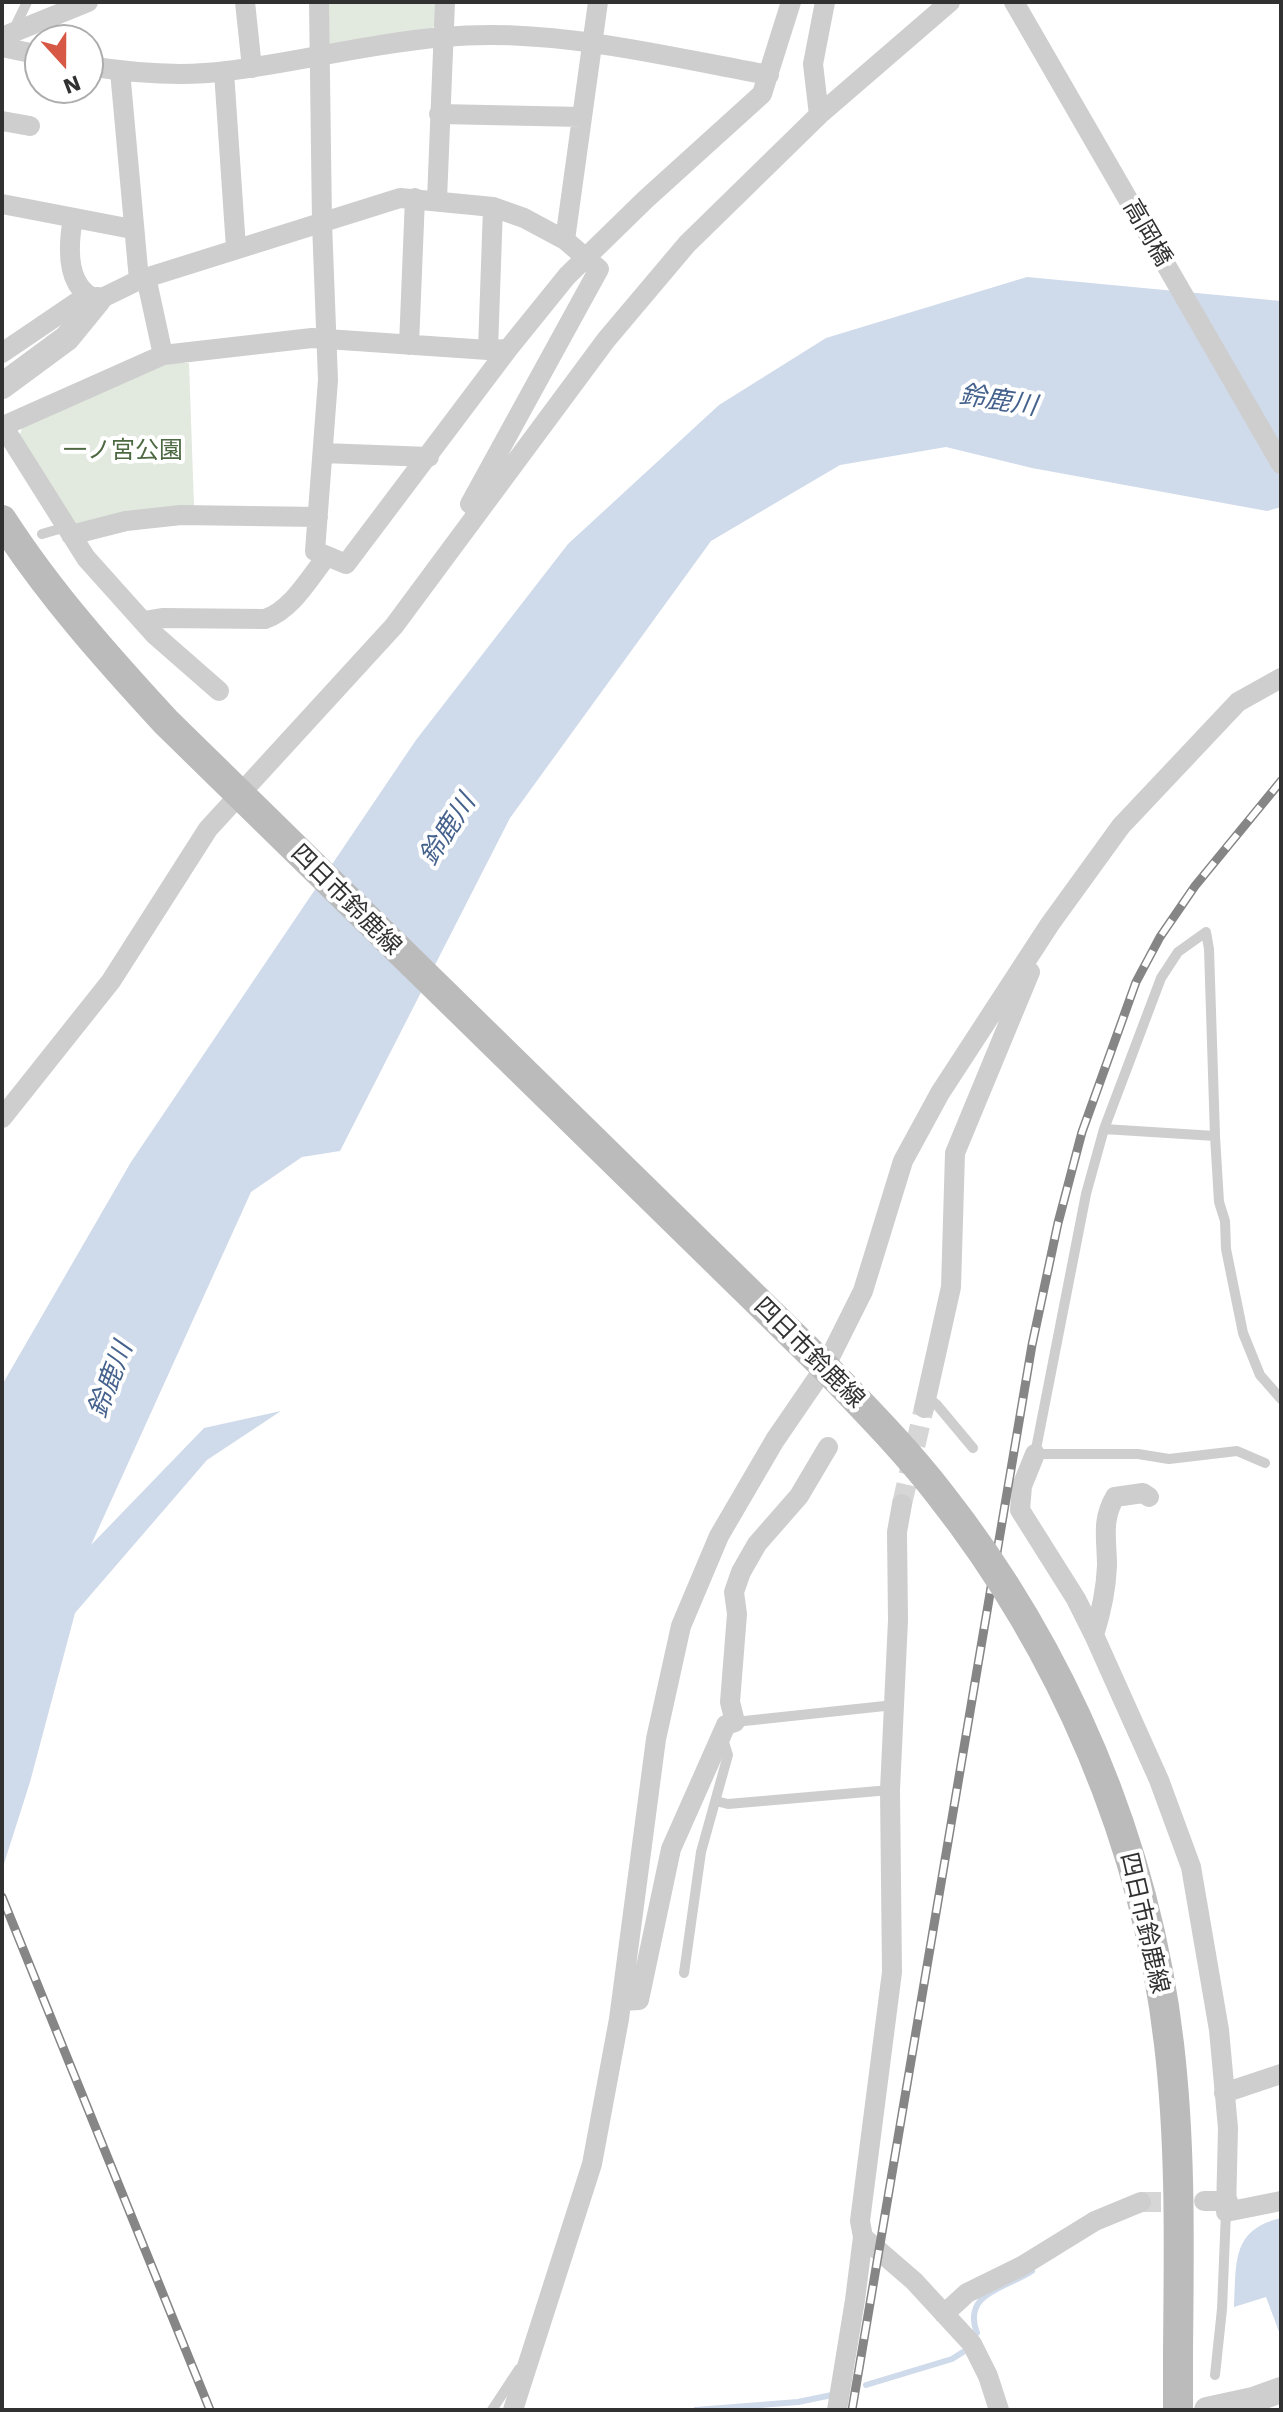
<!DOCTYPE html>
<meta charset="utf-8">
<style>
body{margin:0}
#map{position:relative;width:1283px;height:2412px;overflow:hidden;background:#fff;font-family:"Work Sans",sans-serif}
canvas{display:block}
.frame{position:absolute;inset:0;border:4px solid #313131;pointer-events:none}
.north{position:absolute;left:24px;top:24px;width:80px;height:80px;box-sizing:border-box;background:#fff;border:2px solid #adadad;border-radius:50%;rotate:159deg;font-size:22px;font-weight:700;line-height:32px;text-align:center;color:#313131}
.north::after{content:'';display:block;margin:auto;width:28px;height:36px;background:#d65845;clip-path:polygon(50% 0,100% 100%,50% 72%,0 100%)}
</style>
<div id="map">
<canvas width="1283" height="2412"></canvas>
<div class="frame"></div>
<div class="north">N</div>
</div>
<script>
const ctx = document.querySelector('canvas').getContext('2d');
ctx.lineJoin = 'round';
function paint(path, color) {
  ctx.fillStyle = color;
  ctx.fill(path, 'evenodd');
}
function strokePath(path, color, width, dash) {
  ctx.strokeStyle = color;
  ctx.lineWidth = width;
  ctx.lineCap = dash ? 'butt' : 'round';
  ctx.setLineDash(dash || []);
  ctx.stroke(path);
}
function drawText(font, color, halo, rows, align = 'center') {
  ctx.font = font + ' "Work Sans","Noto Sans JP",sans-serif';
  ctx.lineWidth = 8;
  ctx.setLineDash([]);
  ctx.textBaseline = 'middle';
  ctx.strokeStyle = halo;
  ctx.fillStyle = color;
  for (const [text, x, y, turn = 0] of rows) {
    ctx.save();
    ctx.translate(x, y);
    ctx.rotate((+turn || 0) * Math.PI / 180);
    ctx.textAlign = isNaN(turn) ? turn : align;
    if (halo) ctx.strokeText(text, 0, 0);
    ctx.fillText(text, 0, 0);
    ctx.restore();
  }
}
const green = new Path2D(`
 M 326,2 L 437,2 L 437,23 L 430,31 L 332,46 L 326,40 Z
 M 167,363 L 189,363 L 194,506 L 76,525 L 18,440 L 23,425 Z`);
const water = new Path2D(`
 M 1027,277 L 1281,301 L 1281,507 L 1267,511 L 1032,468 L 946,447 L 840,465 L 711,541 L 510,818 L 340,1151 L 302,1157 L 251,1192 L 91,1545 L 204,1428 L 281,1411 L 207,1460 L 75,1613 L 30,1782 L 2,1870 L 2,1385 L 131,1162 L 416,740 L 568,544 L 719,405 L 826,338 Z
 M 1281,2218 L 1281,2337 L 1266,2297 L 1234,2307 C 1237,2264 1230,2230 1281,2218 Z`);
const stream = new Path2D(`
 M 977,2333 C 962,2293 1004,2289 1032,2271
 M 866,2385 L 952,2359 L 963,2352
 M 696,2410 L 798,2402 L 832,2395`);
const minorTunnel = new Path2D(`
 M 902,1504 L 924,1408
 M 1141,2202 L 1188,2202`);
const service = new Path2D(`
 M 14,29 L 27,2
 M 42,534 L 66,527
 M 1104,1129 L 1161,978 L 1178,952 L 1206,932 L 1209,949 L 1215,1136 L 1104,1129 L 1086,1194 L 1035,1454 L 1138,1454 L 1169,1459 L 1237,1451 L 1265,1463
 M 1215,1136 L 1219,1202 L 1225,1221 L 1226,1249 L 1243,1333 L 1260,1375 L 1281,1399
 M 927,1397 L 937,1405 L 973,1448
 M 735,1722 L 894,1705
 M 716,1801 L 728,1804 L 890,1790
 M 684,1973 L 701,1852 L 728,1755 L 723,1739
 M 1215,2375 L 1222,2309 L 1226,2212
 M 492,2410 L 519,2369`);
const minor = new Path2D(`
 M 245,2 L 252,68
 M 1014,2 L 1281,464
 M 2,37 L 88,2
 M 2,47 L 40,55
 M 88,66 C 133,73 182,77 227,71 C 300,62 371,43 444,37 C 553,27 662,56 769,75
 M 120,71 L 139,280
 M 224,72 L 236,248
 M 439,114 L 582,117
 M 819,115 L 813,64 L 825,2
 M 2,121 L 30,126
 M 437,200 L 445,2
 M 2,204 L 132,229
 M 73,218 C 68,246 65,289 98,300 L 139,280 L 400,198 L 493,207 L 524,218 L 565,240 L 599,269 L 470,504
 M 565,240 L 598,2
 M 146,277 L 163,355
 M 409,345 L 415,198
 M 488,350 L 493,207
 M 2,353 L 86,296
 M 323,453 L 429,457
 M 71,535 L 126,521 L 181,515 L 318,517
 M 327,556 L 346,564 L 508,349 L 567,276 L 646,199 L 762,94 L 791,2
 M 144,621 L 162,618 L 265,619 C 292,610 310,577 327,556 L 315,551 L 328,380 L 322,223 L 319,2
 M 219,691 L 155,635 L 86,558 L 3,426 L 163,355 L 312,338 L 488,350 L 508,349
 M 2,1118 L 111,981 L 208,829 L 394,626 L 606,340 L 687,244 L 819,115 L 950,2
 M 924,1408 L 951,1287 L 955,1153 L 1030,972
 M 1035,1454 L 1022,1486 L 1020,1510 L 1076,1599 L 1094,1635 L 1159,1780 L 1191,1867 L 1219,2030 L 1228,2128 L 1226,2212 L 1281,2201
 M 1094,1635 C 1101,1613 1106,1589 1107,1566 C 1107,1539 1101,1521 1115,1497 L 1143,1493 L 1149,1497
 M 622,2001 L 639,2000 L 671,1849 L 726,1725 L 735,1722 L 730,1702 L 737,1614 L 734,1592 L 741,1572 L 757,1544 L 799,1496 L 828,1447
 M 1224,2093 L 1281,2074
 M 1204,2201 L 1228,2201
 M 863,2237 L 914,2281 L 972,2344 L 988,2376 L 999,2410
 M 944,2314 L 967,2293 L 1022,2266 L 1095,2221 L 1141,2202
 M 513,2410 L 592,2164 L 619,2019 L 656,1739 L 681,1626 L 719,1536 L 775,1440 L 825,1367 L 863,1291 L 903,1161 L 940,1093 L 1050,924 L 1121,826 L 1238,702 L 1281,678
 M 837,2410 L 855,2300 L 863,2237 L 860,2221 L 892,1972 L 890,1790 L 898,1620 L 897,1532 L 902,1504`);
const tertiary = new Path2D(`
 M 2,386 L 67,338 L 98,300
 M 1207,2410 L 1253,2400 L 1281,2390`);
const secondary = new Path2D(`
 M 2,520 C 49,593 107,658 166,722 L 825,1367
 M 1178,2410 L 1178,2352`);
const rail = new Path2D(`
 M 2,1897 L 210,2410
 M 852,2410 L 1032,1345 L 1058,1223 L 1082,1132 L 1136,982 L 1160,937 L 1195,886 L 1281,781`);
const secondaryBridge = new Path2D(`
 M 825,1367 C 864,1408 904,1448 939,1493 C 1063,1650 1146,1844 1169,2044 C 1181,2146 1179,2249 1178,2352`);
const streetNames = [
 ["高岡橋",1147,233,60],
 ["四日市鈴鹿線",346,900,45],
 ["四日市鈴鹿線",809,1353,45],
 ["四日市鈴鹿線",1144,1923,77]
];
const parkNames = [
 ["一ノ宮公園",123,451]
];
const waterNames = [
 ["鈴鹿川",998,401,9],
 ["鈴鹿川",448,830,-57],
 ["鈴鹿川",111,1380,-69]
];
paint(green, '#e2e9de');
paint(water, '#cfdaea');
strokePath(stream, '#cfdaea', 6);
strokePath(minorTunnel, '#d6d6d6', 20, [20, 10]);
strokePath(service, '#cecece', 10);
strokePath(minor, '#cecece', 20);
strokePath(tertiary, '#cecece', 26);
strokePath(secondary, '#bbb', 30);
strokePath(rail, '#868686', 9);
strokePath(rail, '#fff', 6, [18]);
strokePath(secondaryBridge, '#bbb', 30);
drawText('24px', '#313131', '#fff', streetNames);
drawText('24px', '#4c6942', '#fff', parkNames);
drawText('italic 26px', '#45628d', '#fff', waterNames);
</script>
